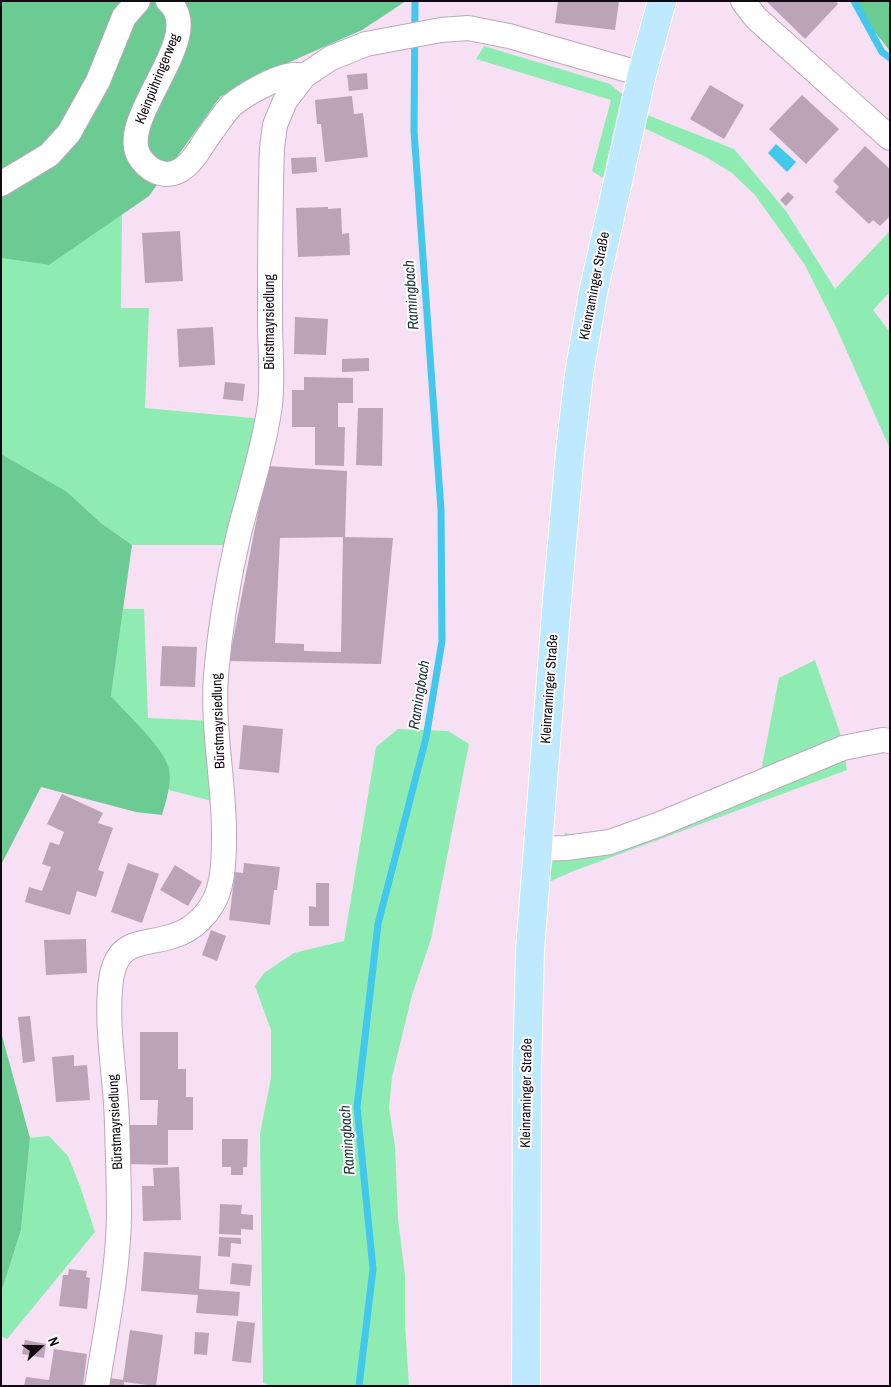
<!DOCTYPE html>
<meta charset="utf-8">
<style>
body{margin:0}
#map{position:relative;width:891px;height:1387px;overflow:hidden;background:#f7dff4;font-family:"Archivo Narrow",sans-serif}
canvas{display:block}
.frame{position:absolute;inset:0;border:2px solid #120a12;pointer-events:none}
.north{position:absolute;left:15px;top:1322px;width:50px;height:50px;-webkit-text-stroke:4px #fff;paint-order:stroke;rotate:69deg;font-size:14px;font-weight:700;line-height:20px;text-align:center;color:#120a12}
.north::after{content:'';display:block;margin:auto;width:18px;height:22px;background:#120a12;clip-path:polygon(50% 0,100% 100%,50% 72%,0 100%)}
</style>
<div id="map">
<canvas width="891" height="1387"></canvas>
<div class="frame"></div>
<div class="north">N</div>
</div>
<script>
const ctx = document.querySelector('canvas').getContext('2d');
ctx.lineJoin = 'round';
function paint(path, color) {
  ctx.fillStyle = color;
  ctx.fill(path, 'evenodd');
}
function strokePath(path, color, width, dash) {
  ctx.strokeStyle = color;
  ctx.lineWidth = width;
  ctx.lineCap = dash ? 'butt' : 'round';
  ctx.setLineDash(dash || []);
  ctx.stroke(path);
}
function drawText(font, color, halo, rows, align = 'center') {
  ctx.font = font + ' "Archivo Narrow",sans-serif';
  ctx.lineWidth = 4;
  ctx.setLineDash([]);
  ctx.textBaseline = 'middle';
  ctx.strokeStyle = halo;
  ctx.fillStyle = color;
  for (const [text, x, y, turn = 0] of rows) {
    ctx.save();
    ctx.translate(x, y);
    ctx.rotate((+turn || 0) * Math.PI / 180);
    ctx.textAlign = isNaN(turn) ? turn : align;
    if (halo) ctx.strokeText(text, 0, 0);
    ctx.fillText(text, 0, 0);
    ctx.restore();
  }
}
const green = new Path2D(`
 M 484,46 L 610,84 L 623,95 L 603,178 L 592,171 L 611,100 L 476,59 Z
 M 647,115 L 734,149 L 786,211 L 835,289 L 890,231 L 890,292 L 873,310 L 890,332 L 890,449 L 836,327 L 805,265 L 755,195 L 732,173 L 706,157 L 644,128 Z
 M 122,214 L 121,308 L 149,308 L 145,408 L 263,419 L 231,545 L 132,545 L 101,523 L 66,491 L 1,454 L 1,258 L 49,265 Z
 M 123,609 L 144,609 L 148,718 L 212,721 L 216,802 L 169,790 L 169,769 L 111,696 Z
 M 815,660 L 843,742 L 847,770 L 571,872 L 549,882 L 548,867 L 554,861 L 564,856 L 565,833 L 580,836 L 606,833 L 761,771 L 779,678 Z
 M 398,729 L 448,731 L 469,744 L 431,939 L 412,995 L 392,1077 L 389,1108 L 395,1146 L 398,1219 L 405,1275 L 405,1325 L 409,1386 L 272,1386 L 263,1383 L 260,1134 L 271,1078 L 271,1030 L 255,986 L 264,973 L 294,953 L 344,941 L 376,747 Z
 M 49,1136 L 68,1156 L 80,1186 L 95,1232 L 7,1339 L 1,1336 L 1,1293 L 21,1230 L 30,1138 Z`);
const forest = new Path2D(`
 M 1,1 L 406,1 L 362,30 L 265,73 L 220,97 L 149,196 L 49,265 L 1,258 Z
 M 850,1 L 888,1 L 890,4 L 890,51 Z
 M 1,454 L 66,491 L 101,523 L 132,545 L 111,696 C 126,714 164,747 169,769 C 172,784 166,801 162,815 L 136,812 L 41,787 L 1,865 Z
 M 1,1032 L 30,1138 L 21,1230 L 1,1293 Z`);
const water = new Path2D(`
 M 776,144 L 796,162 L 787,172 L 768,153 Z`);
const stream = new Path2D(`
 M 854,1 L 882,52 L 890,58
 M 359,1386 L 373,1269 L 357,1107 L 378,924 L 426,738 L 442,641 L 441,510 L 414,131 L 415,1`);
const building = new Path2D(`
 M 558,1 L 619,1 L 615,30 L 555,23 Z
 M 766,1 L 836,1 L 838,4 L 805,39 Z
 M 367,73 L 368,89 L 349,91 L 347,75 Z
 M 710,85 L 744,105 L 724,139 L 690,119 Z
 M 802,95 L 839,129 L 806,164 L 769,129 Z
 M 352,96 L 354,114 L 363,113 L 368,157 L 325,162 L 321,124 L 317,124 L 315,100 Z
 M 865,146 L 890,169 L 890,216 L 880,226 L 873,220 L 869,224 L 835,192 L 839,187 L 833,181 Z
 M 316,157 L 317,172 L 292,174 L 291,158 Z
 M 788,192 L 794,197 L 786,206 L 780,200 Z
 M 328,207 L 328,209 L 341,208 L 342,234 L 349,233 L 350,255 L 298,257 L 296,208 Z
 M 180,231 L 183,281 L 145,283 L 142,233 Z
 M 295,317 L 328,319 L 326,355 L 294,354 Z
 M 213,327 L 215,365 L 179,367 L 177,329 Z
 M 369,358 L 369,371 L 342,372 L 342,359 Z
 M 304,377 L 353,378 L 353,403 L 338,403 L 338,427 L 345,427 L 344,466 L 315,465 L 315,427 L 292,427 L 292,390 L 304,390 Z
 M 225,382 L 245,384 L 243,401 L 223,399 Z
 M 358,408 L 383,408 L 382,466 L 356,465 Z
 M 267,466 L 347,471 L 345,537 L 393,538 L 381,664 L 229,661 ZM 343,537 L 341,652 L 304,651 L 304,644 L 275,643 L 280,538 Z
 M 162,646 L 197,647 L 195,687 L 160,686 Z
 M 243,725 L 283,729 L 279,773 L 239,769 Z
 M 62,794 L 103,813 L 98,823 L 113,828 L 98,870 L 104,872 L 96,897 L 77,891 L 70,915 L 25,902 L 29,887 L 42,891 L 51,867 L 42,864 L 50,842 L 59,845 L 64,832 L 47,824 Z
 M 128,863 L 159,874 L 142,923 L 111,912 Z
 M 244,863 L 280,867 L 277,890 L 274,890 L 270,925 L 229,920 L 235,872 L 243,873 Z
 M 175,865 L 202,882 L 188,906 L 160,890 Z
 M 316,883 L 329,883 L 329,926 L 309,926 L 309,906 L 316,907 Z
 M 211,930 L 226,936 L 217,961 L 202,955 Z
 M 86,939 L 87,973 L 46,975 L 44,940 Z
 M 30,1016 L 35,1061 L 23,1063 L 18,1017 Z
 M 140,1032 L 178,1032 L 178,1069 L 186,1069 L 186,1097 L 193,1097 L 193,1130 L 168,1130 L 168,1165 L 128,1164 L 128,1125 L 157,1125 L 158,1100 L 140,1100 Z
 M 74,1055 L 74,1066 L 87,1065 L 90,1100 L 56,1102 L 52,1057 Z
 M 222,1139 L 248,1139 L 247,1167 L 243,1167 L 243,1175 L 231,1175 L 231,1167 L 222,1167 Z
 M 179,1167 L 181,1220 L 143,1221 L 142,1186 L 154,1186 L 153,1168 Z
 M 220,1204 L 242,1205 L 241,1214 L 253,1215 L 253,1230 L 241,1229 L 241,1235 L 219,1234 Z
 M 219,1237 L 241,1238 L 241,1244 L 231,1243 L 230,1257 L 218,1256 Z
 M 144,1252 L 201,1256 L 199,1289 L 240,1292 L 238,1316 L 196,1313 L 198,1295 L 141,1291 Z
 M 232,1263 L 252,1265 L 250,1286 L 230,1284 Z
 M 69,1269 L 87,1271 L 86,1277 L 90,1278 L 87,1309 L 59,1306 L 63,1275 L 68,1275 Z
 M 237,1321 L 255,1323 L 251,1363 L 232,1361 Z
 M 130,1330 L 163,1335 L 156,1386 L 124,1382 L 124,1386 L 109,1386 L 110,1378 L 123,1380 Z
 M 195,1332 L 209,1333 L 207,1355 L 194,1354 Z
 M 25,1340 L 46,1344 L 44,1358 L 22,1354 Z
 M 54,1349 L 87,1354 L 83,1386 L 24,1386 L 26,1377 L 49,1380 Z`);
const minor = new Path2D(`
 M 168,1 C 210,37 112,121 141,159 C 152,174 170,180 186,166 C 195,159 202,145 209,135 C 216,126 223,114 232,105 C 244,95 277,76 293,75 C 296,74 301,76 304,76
 M 743,1 L 756,18 L 890,138
 M 1,184 L 49,155 L 69,133 L 98,81 L 124,17 L 138,1
 M 537,849 L 566,848 L 610,842 L 660,824 L 843,748 L 883,740 L 890,741
 M 97,1386 C 106,1330 118,1273 119,1216 C 119,1186 118,1155 117,1124 C 116,1077 105,1026 111,980 C 117,938 142,946 173,936 C 194,930 211,912 218,892 C 224,873 224,852 224,833 C 224,781 212,728 216,675 C 220,627 228,580 239,533 C 250,490 264,448 270,405 C 273,377 270,347 270,319 C 270,262 270,205 272,148 L 275,125 L 285,101 L 304,76 L 331,58 L 366,44 L 441,30 L 468,28 L 509,36 L 642,74`);
const major = new Path2D(`
 M 526,1386 L 527,1070 L 530,950 L 557,600 L 570,452 L 579,374 L 593,293 L 642,74 L 662,1`);
const streetNames = [
 ["Kleinpühringerweg",158,79,-68],
 ["Kleinraminger Straße",595,286,-79],
 ["Bürstmayrsiedlung",270,322,-90],
 ["Kleinraminger Straße",550,689,-86],
 ["Bürstmayrsiedlung",219,721,-92],
 ["Kleinraminger Straße",527,1093,-89],
 ["Bürstmayrsiedlung",116,1122,-93]
];
const waterNames = [
 ["Ramingbach",412,295,-94],
 ["Ramingbach",420,695,-81],
 ["Ramingbach",348,1140,-94]
];
paint(green, '#8eecb2');
paint(forest, '#6ccb92');
paint(water, '#42c7ed');
strokePath(stream, '#42c7ed', 7);
paint(building, '#bba4b8');
strokePath(minor, '#bea7bb', 26);
strokePath(major, '#fff', 30);
strokePath(minor, '#fff', 24);
strokePath(major, '#bee9fe', 28);
drawText('14px', '#120a12', '#fff', streetNames);
drawText('italic 15px', '#21373e', '#fff', waterNames);
</script>
